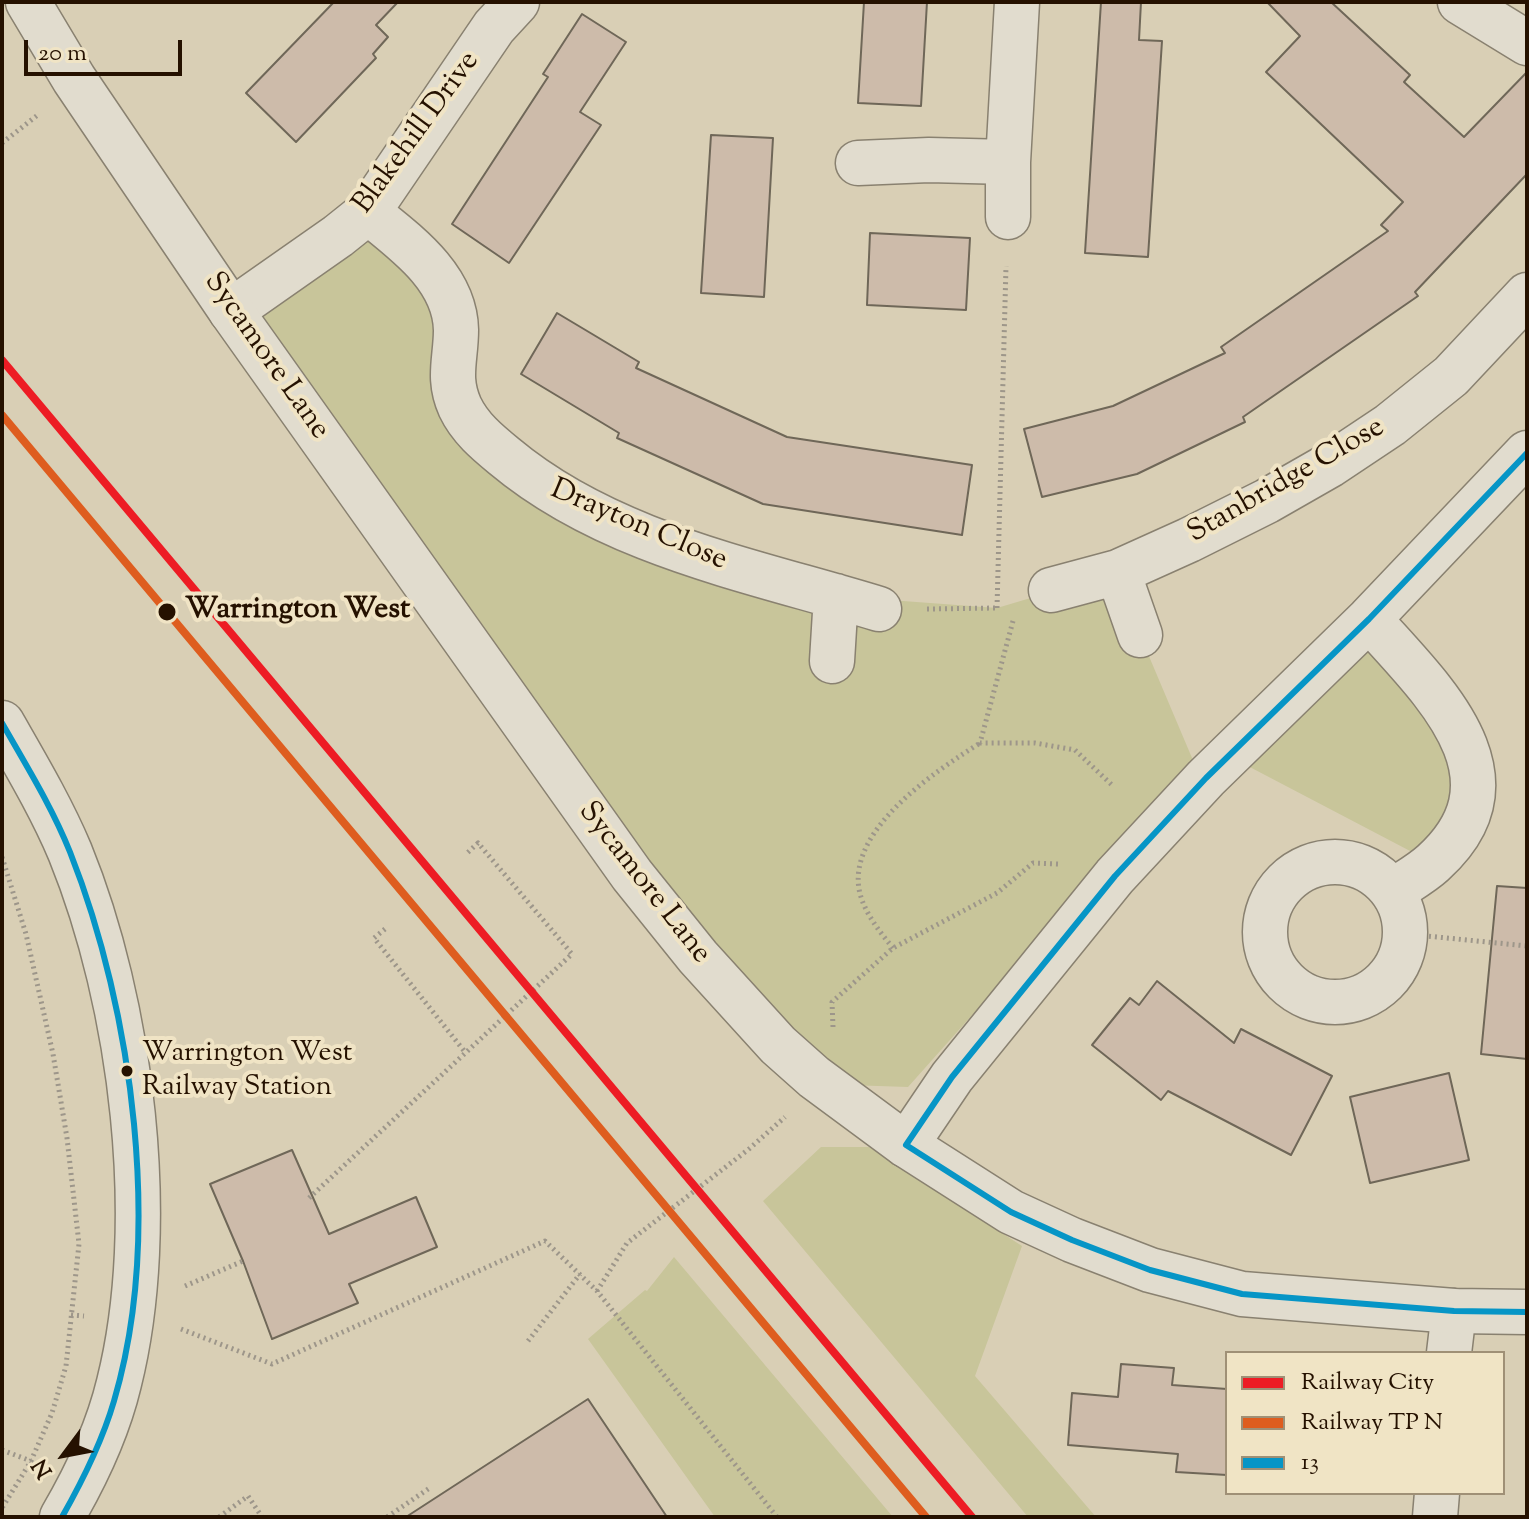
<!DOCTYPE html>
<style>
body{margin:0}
#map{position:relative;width:1529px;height:1519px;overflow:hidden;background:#d9cfb5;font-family:"Sorts Mill Goudy",serif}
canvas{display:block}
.frame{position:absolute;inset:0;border:4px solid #251100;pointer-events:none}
.legend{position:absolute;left:1225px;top:1351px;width:280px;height:144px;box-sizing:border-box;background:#f0e4c5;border:2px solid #9f9076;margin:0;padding:10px 14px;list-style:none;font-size:24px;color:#251100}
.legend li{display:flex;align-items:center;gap:16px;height:40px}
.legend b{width:40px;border:2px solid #9f9076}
.north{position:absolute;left:24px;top:1415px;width:80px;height:80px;-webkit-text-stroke:6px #f0e4c5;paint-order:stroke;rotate:238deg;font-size:22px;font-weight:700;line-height:32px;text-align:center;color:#251100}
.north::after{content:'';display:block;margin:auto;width:28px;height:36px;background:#251100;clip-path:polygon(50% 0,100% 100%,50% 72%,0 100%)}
.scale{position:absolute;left:24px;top:40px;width:158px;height:36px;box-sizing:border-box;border:4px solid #251100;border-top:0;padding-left:10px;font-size:24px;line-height:28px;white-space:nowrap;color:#251100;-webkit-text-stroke:6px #f0e4c5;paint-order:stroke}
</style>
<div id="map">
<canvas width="1529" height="1519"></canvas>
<div class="frame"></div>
<ul class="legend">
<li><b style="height:10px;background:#ed1c24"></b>Railway City</li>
<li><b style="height:10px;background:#de5d1f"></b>Railway TP N</li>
<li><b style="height:10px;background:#0695c6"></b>13</li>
</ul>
<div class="north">N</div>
<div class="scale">20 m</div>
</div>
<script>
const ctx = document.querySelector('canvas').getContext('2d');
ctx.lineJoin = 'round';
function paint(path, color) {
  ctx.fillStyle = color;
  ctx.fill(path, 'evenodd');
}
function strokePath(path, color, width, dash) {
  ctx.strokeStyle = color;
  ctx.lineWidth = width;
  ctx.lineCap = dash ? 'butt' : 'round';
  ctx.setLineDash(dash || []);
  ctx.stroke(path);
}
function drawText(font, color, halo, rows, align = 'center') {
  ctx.font = font + ' "Sorts Mill Goudy",serif';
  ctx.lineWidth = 8;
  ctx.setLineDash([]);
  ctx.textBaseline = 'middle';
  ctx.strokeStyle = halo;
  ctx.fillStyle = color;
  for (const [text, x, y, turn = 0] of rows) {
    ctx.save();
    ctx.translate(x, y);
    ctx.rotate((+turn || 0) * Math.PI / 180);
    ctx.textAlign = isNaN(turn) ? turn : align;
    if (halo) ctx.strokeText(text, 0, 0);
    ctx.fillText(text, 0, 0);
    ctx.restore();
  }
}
const green = new Path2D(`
 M 368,212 L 423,260 L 453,386 L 612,521 L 836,596 L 997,608 L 1118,572 L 1140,635 L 1195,765 L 908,1087 L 848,1085 L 778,1045 L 231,311 Z
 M 1376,640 L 1468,743 L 1433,863 L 1244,764 Z
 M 821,1147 L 869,1147 L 1022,1246 L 975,1376 L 1096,1517 L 1028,1517 L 763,1201 Z
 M 674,1257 L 893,1517 L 715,1517 L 588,1339 L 645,1290 L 647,1291 Z`);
const building = new Path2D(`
 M 334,2 L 398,2 L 376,25 L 388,37 L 373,54 L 376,58 L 296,142 L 246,93 Z
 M 864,2 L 927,2 L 921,106 L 858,103 Z
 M 1101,2 L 1141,2 L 1139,40 L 1162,41 L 1148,257 L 1085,253 Z
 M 1267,2 L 1331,2 L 1410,75 L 1404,82 L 1464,137 L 1527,72 L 1527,174 L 1415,292 L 1418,296 L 1243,417 L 1245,422 L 1137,474 L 1042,497 L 1024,429 L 1113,406 L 1225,353 L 1221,347 L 1388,231 L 1381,225 L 1403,202 L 1266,72 L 1300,36 Z
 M 582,14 L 626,42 L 580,112 L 601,125 L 509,263 L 452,224 L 548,77 L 543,74 Z
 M 711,135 L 773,138 L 764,297 L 701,293 Z
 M 870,233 L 970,238 L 966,310 L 867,305 Z
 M 557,313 L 639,362 L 636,368 L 787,437 L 972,465 L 962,535 L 763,504 L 617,438 L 619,433 L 521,374 Z
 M 1497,886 L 1527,888 L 1527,1059 L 1481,1054 Z
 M 1157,981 L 1234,1043 L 1241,1029 L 1332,1076 L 1291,1155 L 1168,1091 L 1161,1100 L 1092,1045 L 1130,998 L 1139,1005 Z
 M 1449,1073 L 1469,1160 L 1370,1183 L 1350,1097 Z
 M 292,1150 L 329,1234 L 416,1197 L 437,1247 L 349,1284 L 358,1303 L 272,1339 L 243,1261 L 210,1184 Z
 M 1121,1364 L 1174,1368 L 1172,1385 L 1227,1389 L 1227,1475 L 1176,1472 L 1178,1454 L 1068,1445 L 1072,1393 L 1118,1397 Z
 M 588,1399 L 667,1517 L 406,1517 Z`);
const path = new Path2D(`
 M 2,143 L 39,114
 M 997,608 L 1006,266
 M 927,609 L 997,608
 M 1013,621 L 980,743 L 1035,743 L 1075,750 L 1114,787
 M 2,857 L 26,934 L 53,1054 L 67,1138 L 79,1244 L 66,1366 L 52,1413 L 31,1461 L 2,1508
 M 385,929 L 374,938 L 465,1052
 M 1417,935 L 1527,946
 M 893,948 C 879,931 863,911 859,889 C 849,828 936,771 980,743
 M 833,1027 L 832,1002 L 893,948 L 997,893 L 1033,863 L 1059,864
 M 309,1198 L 572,954 L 478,843 L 465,855
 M 185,1286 L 243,1261
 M 597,1291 L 627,1243 L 749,1149 L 785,1117
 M 71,1315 L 84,1316
 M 181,1329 L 272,1364 L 545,1241 L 597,1291 L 777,1517
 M 528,1341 L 580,1274
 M 2,1450 L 31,1461
 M 219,1517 L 248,1496 L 262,1517
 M 387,1517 L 431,1487`);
const minor = new Path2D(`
 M 1460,2 L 1527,43
 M 858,163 L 929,160 L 1008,162 L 1017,2
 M 368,212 C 405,242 455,277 456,330 C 456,359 447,378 460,407 C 470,428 487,442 504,456 C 609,544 752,570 879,609
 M 1008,217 L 1008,162
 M 231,311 L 338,236 L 368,212 L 494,27 L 517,2
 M 1118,572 L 1140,635
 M 1051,590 L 1118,572 L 1189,540 L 1267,501 L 1330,465 L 1390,425 L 1451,376 L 1527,295
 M 1369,619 C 1430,688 1529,776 1433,863 C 1421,874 1406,882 1393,891
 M 832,661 L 836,596
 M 2,723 C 26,765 51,807 70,852 C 132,1004 159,1223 119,1383 C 108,1429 86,1476 62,1517
 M1265 932a70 70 0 1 1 140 0a70 70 0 1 1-140 0Z
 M 906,1145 L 952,1077 L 1115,876 L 1206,778 L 1369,619 L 1527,453
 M 1449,1353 L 1454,1311
 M 1435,1517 L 1437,1493`);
const tertiary = new Path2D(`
 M 28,2 L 74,79 L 231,311 L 632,875 L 698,957 L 778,1045 L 814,1077 L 906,1145 L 1011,1212 L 1072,1240 L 1150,1270 L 1242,1294 L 1454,1311 L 1527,1312`);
const bus1 = new Path2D(`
 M 1527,453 L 1369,619 L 1206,778 L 1115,876 L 952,1077 L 906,1145 L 1011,1212 L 1072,1240 L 1150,1270 L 1242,1294 L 1454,1311 L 1527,1312
 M 2,723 C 26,765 52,807 70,852 C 133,1011 163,1235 114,1401 C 102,1442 83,1480 62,1517`);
const rail1 = new Path2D(`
 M 2,360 L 972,1517`);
const rail2 = new Path2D(`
 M 2,415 L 926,1517`);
const markers = [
 [167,612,10,"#251100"],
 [127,1071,7,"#251100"]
];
const busNames = [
 ["Warrington West",142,1055],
 ["Railway Station",142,1089]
];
const streetNames = [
 ["Blakehill Drive",418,134,-54],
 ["Sycamore Lane",265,357,55],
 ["Stanbridge Close",1287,482,-30],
 ["Drayton Close",638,527,23],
 ["Sycamore Lane",643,884,52]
];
const stopNames = [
 ["Warrington West",185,612]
];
paint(green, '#c8c59a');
paint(building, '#cdbbaa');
strokePath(building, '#6f6758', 2);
strokePath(minor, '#898170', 47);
strokePath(tertiary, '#898170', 47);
strokePath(path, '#9d968a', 5, [2, 4]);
strokePath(minor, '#e1dcce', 44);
strokePath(tertiary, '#e1dcce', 44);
strokePath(bus1, '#0695c6', 6);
strokePath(rail1, '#ed1c24', 8);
strokePath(rail2, '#de5d1f', 8);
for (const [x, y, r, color] of markers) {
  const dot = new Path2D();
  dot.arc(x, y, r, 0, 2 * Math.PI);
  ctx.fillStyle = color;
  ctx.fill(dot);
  strokePath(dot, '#f0e4c5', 3);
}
drawText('28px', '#251100', '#f0e4c5', busNames, 'left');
drawText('30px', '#251100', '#f0e4c5', streetNames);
drawText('bold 30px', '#251100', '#f0e4c5', stopNames, 'left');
</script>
